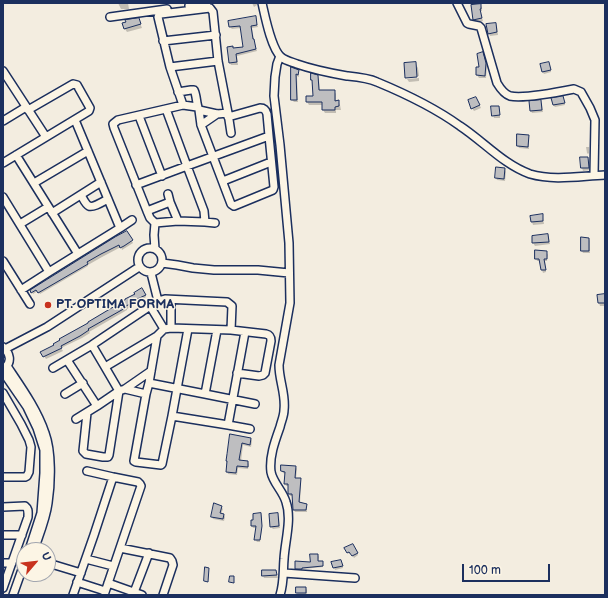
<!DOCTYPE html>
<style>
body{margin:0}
#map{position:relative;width:608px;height:598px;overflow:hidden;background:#f3ede0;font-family:"Balsamiq Sans",sans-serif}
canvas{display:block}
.frame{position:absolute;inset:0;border:4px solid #1b2f5e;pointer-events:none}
.north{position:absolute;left:16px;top:542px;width:40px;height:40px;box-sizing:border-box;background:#fcf5e5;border:1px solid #a2a6af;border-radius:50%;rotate:62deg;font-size:11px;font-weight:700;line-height:16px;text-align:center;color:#1b2f5e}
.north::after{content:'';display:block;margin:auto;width:14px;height:18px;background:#c8321e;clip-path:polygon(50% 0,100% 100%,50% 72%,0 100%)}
.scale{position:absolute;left:462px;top:564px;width:88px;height:18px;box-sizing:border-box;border:2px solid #1b2f5e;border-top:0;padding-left:5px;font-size:12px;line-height:14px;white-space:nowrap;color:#1b2f5e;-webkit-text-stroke:3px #fcf5e5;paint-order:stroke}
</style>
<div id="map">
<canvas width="608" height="598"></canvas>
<div class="frame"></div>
<div class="north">U</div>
<div class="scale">100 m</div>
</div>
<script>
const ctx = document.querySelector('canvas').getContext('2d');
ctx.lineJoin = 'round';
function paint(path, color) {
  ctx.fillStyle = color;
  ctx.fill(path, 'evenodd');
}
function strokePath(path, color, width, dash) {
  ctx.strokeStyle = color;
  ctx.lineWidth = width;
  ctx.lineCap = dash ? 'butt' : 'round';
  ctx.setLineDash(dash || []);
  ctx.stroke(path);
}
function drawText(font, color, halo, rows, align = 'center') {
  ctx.font = font + ' "Balsamiq Sans",sans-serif';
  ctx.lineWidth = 3;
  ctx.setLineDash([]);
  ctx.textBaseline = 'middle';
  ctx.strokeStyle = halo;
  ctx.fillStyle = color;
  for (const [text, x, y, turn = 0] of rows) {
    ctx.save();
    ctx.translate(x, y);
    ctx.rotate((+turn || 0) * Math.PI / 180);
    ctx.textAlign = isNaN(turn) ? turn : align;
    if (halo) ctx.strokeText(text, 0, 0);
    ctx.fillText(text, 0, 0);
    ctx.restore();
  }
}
const shadow = new Path2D(`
 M 118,3 L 128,3 L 129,9 L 121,9 Z
 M 252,3 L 257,3 L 257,5 L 254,7 Z
 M 480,5 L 482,7 L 482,11 L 480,11 L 483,21 L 476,22 L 474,19 Z
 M 255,17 L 258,27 L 252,28 L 254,40 L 257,51 L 237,56 L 238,65 L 231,65 L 230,63 L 228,48 L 233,49 L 244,48 L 241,28 L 232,29 L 230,27 Z
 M 127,22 L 140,23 L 142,28 L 127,32 L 125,29 Z
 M 495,24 L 497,26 L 498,35 L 490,36 L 489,33 Z
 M 484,56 L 487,66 L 486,78 L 479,78 L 477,75 Z
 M 415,63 L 418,68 L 419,76 L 407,77 L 407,79 L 405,64 Z
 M 550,65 L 551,72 L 544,74 L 542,71 Z
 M 292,69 L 298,71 L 299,73 L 299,77 L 297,76 L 298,102 L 294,102 L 292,100 Z
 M 317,76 L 319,80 L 320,91 L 334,91 L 336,94 L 336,101 L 338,101 L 340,105 L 341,110 L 336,110 L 336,113 L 325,113 L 323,110 L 323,105 L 309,105 L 307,102 L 315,97 Z
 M 419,78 L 419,81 L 409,82 L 407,79 Z
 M 563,97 L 565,105 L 555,107 L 553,105 Z
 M 477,100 L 481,108 L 474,111 L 472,108 Z
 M 540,101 L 542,104 L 543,112 L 532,113 L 531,111 Z
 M 499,107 L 500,110 L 500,118 L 494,118 L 493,115 Z
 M 528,136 L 529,138 L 529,149 L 519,148 L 518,146 Z
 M 586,147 L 589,147 L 589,153 L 588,154 L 587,153 Z
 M 587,158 L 589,161 L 590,170 L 583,171 L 582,168 Z
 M 505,169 L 506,172 L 505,181 L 497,180 L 496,178 Z
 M 542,215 L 543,218 L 544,224 L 533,225 L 532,222 L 531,217 Z
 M 127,232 L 133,243 L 122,250 L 121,247 L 102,257 L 88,265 L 88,266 L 40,294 L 38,291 L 33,294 L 31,290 Z
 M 548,235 L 549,238 L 550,244 L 535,246 L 533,243 L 533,236 Z
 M 589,238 L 590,241 L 590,253 L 583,253 L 582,251 Z
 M 546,252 L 548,255 L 547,261 L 545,261 L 546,272 L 543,273 L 542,270 L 541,261 L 537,261 L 536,258 Z
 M 142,290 L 146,297 L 136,303 L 136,304 L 127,309 L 127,310 L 89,332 L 90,333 L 82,338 L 61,348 L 63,351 L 46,359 L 42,353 Z
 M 605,295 L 605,306 L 600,306 L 599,303 L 598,296 Z
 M 231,436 L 251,438 L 252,441 L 251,447 L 243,445 L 241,461 L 248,462 L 249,465 L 248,469 L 238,468 L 237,475 L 228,474 L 227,471 L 228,462 L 227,460 Z
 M 296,467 L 297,469 L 296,479 L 300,479 L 301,482 L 300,504 L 306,505 L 307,507 L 307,512 L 295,512 L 294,510 L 293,496 L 290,496 L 289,493 L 289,486 L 286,486 L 285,483 L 285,474 L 283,473 L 282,471 Z
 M 221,507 L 223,509 L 221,514 L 224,514 L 225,517 L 224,521 L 213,519 L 212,517 Z
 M 261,514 L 262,517 L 262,529 L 260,542 L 257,542 L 255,539 L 257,528 L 253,528 L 252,526 Z
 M 277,514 L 279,517 L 280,528 L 273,529 L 271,527 Z
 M 353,545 L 358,555 L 354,558 L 351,553 L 349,554 L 346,548 Z
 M 318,555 L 319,557 L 318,562 L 322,562 L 323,567 L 302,569 L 302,571 L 297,570 L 296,568 L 311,563 Z
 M 341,561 L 343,568 L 335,570 L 334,567 Z
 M 276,571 L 277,574 L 278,578 L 264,578 L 263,576 Z
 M 297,588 L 306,588 L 307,590 L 307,595 L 298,595 L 297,593 Z`);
const building = new Path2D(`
 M 481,4 L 481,9 L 480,9 L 482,18 L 473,20 L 471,5 Z
 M 256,16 L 257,25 L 251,26 L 253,39 L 254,39 L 256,49 L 236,54 L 237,62 L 229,63 L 227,47 L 233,46 L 233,48 L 243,47 L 240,26 L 229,27 L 228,21 Z
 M 139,18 L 141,24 L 124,29 L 122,23 L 126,22 L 125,20 Z
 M 496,23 L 497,32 L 488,34 L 486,24 Z
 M 483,52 L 486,63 L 485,76 L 476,75 L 476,67 L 479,67 L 477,54 Z
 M 416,62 L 417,77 L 405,78 L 404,63 Z
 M 549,62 L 551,70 L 542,72 L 540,64 Z
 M 291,67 L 299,70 L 298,75 L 296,74 L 297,100 L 291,100 Z
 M 311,73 L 318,75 L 319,90 L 335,90 L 335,101 L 339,100 L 339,106 L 335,107 L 335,110 L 322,110 L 322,102 L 306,102 L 306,96 L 313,96 L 312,80 L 311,80 Z
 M 563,96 L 565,103 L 553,105 L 551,98 Z
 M 476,97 L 480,105 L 471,109 L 468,100 Z
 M 541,100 L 542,110 L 530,111 L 529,101 Z
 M 491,106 L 499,106 L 500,115 L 492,116 Z
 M 517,134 L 529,135 L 528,147 L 517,146 Z
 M 580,157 L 588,157 L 589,168 L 581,168 Z
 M 496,167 L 505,168 L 504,179 L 495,178 Z
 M 543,214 L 543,221 L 531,222 L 530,216 Z
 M 127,231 L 133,240 L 124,246 L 120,248 L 119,245 L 101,254 L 87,262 L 88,264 L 38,293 L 36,290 L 31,293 L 30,290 L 115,237 Z
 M 548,234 L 549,242 L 532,243 L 532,236 Z
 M 581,237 L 589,238 L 589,251 L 581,251 Z
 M 535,250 L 547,251 L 547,259 L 544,259 L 546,270 L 541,270 L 539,259 L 535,259 Z
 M 142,288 L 146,295 L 135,300 L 136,301 L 126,306 L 127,307 L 88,329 L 89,330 L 80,336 L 61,346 L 62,348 L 43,357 L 40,352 L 54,345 L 53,344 L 60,340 L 59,339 L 88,323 L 88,322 L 125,300 L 125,299 L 135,294 L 134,293 Z
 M 605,294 L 605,303 L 598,303 L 597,295 Z
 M 230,434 L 251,438 L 250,445 L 242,443 L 239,460 L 248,461 L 248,467 L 237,466 L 236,473 L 226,472 L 227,461 L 226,461 L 227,454 Z
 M 281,465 L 296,466 L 295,478 L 301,478 L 299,502 L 307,504 L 306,510 L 293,510 L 292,494 L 288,494 L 288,484 L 284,484 L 285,472 L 281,471 Z
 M 214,503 L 222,506 L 220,513 L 224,514 L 223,519 L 211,517 Z
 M 261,513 L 262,526 L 260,540 L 254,540 L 256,526 L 251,526 L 251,520 L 253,520 L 253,514 Z
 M 278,513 L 279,526 L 270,527 L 269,514 Z
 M 353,544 L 358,553 L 352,556 L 349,552 L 347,553 L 344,548 Z
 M 310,554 L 318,554 L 318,561 L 323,561 L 323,566 L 302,568 L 302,569 L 295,569 L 295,561 L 310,562 Z
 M 341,560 L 343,566 L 333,568 L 331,562 Z
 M 205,567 L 209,568 L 208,582 L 204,581 Z
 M 262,570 L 276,570 L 277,575 L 262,576 Z
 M 230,576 L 234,576 L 234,583 L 229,582 Z
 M 296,587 L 306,587 L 306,593 L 296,593 Z`);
const minor = new Path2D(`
 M 262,3 C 265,16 271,48 281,57 C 286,61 292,62 297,64 C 314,70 330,73 347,76 C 357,77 368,78 377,82 C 406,94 435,108 460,126 C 483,141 504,165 530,174 C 554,181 580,176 605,175
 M 457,3 L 467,23 L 469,24 L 479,26 L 481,28 L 497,83 C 500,88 504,94 510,96 C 524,99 559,92 574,89 L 581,92 L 590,108 L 595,120 L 594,175
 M 189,6 L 207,3
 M 110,17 L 167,9
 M 163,41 L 216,35
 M 280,56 L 277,64 L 275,77 L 274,96 L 280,145 L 289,243 L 290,303 L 279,365 C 279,381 286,394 284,410 C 284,416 281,422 280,427 C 275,441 269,457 271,472 C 273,483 283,491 286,502 C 292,519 285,541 284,559 C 283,571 284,583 280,595
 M 170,67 L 218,61
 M 3,71 L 46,137
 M 178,92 L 191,90 L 194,90 C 197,96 196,104 199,110 L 217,114 L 228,113 L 231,133
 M 183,105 L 170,67 L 158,17 L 159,15 L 161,14 L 210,8 L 213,12 L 218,61 L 228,113
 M 166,109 L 187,166 L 269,136 L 274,187 L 273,190 L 234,206 L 231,204 L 201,125 L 199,110
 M 139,116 L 162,176
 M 228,117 L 260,108 C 264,108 266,110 267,114 L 269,136
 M 3,121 L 26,107
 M 201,125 L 217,114
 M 16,155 L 78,254 L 120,228 L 75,120
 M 3,163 L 89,111 L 90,108 L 77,85 L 73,84 L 28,110
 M 223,181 L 271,162
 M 34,183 L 88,151
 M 136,185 L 187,166 L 204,211 L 205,222 L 178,221 L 155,223
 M 168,194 L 170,202 L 147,211 L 114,128 L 113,124 L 118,120 L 183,105 L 197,107
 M 81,195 C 83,198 85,204 89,206 C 93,208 104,201 108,199
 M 3,197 L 49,272 L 78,254
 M 170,202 L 178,221
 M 147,211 L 150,218 L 155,223 L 154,235 L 155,249
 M 52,213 L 101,182
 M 205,222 L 215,223
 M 20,224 L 48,207
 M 120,228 L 132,220
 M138 260a12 12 0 1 1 24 0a12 12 0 1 1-24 0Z
 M 3,261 L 30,304
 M 162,263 L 177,265 L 193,268 L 214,270 L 258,270 L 289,273
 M 21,290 L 49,272
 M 158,301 L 165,299 L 227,302 L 232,306 L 231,330
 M 150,306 L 164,329 L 171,328 L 231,330 L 266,334 C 270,335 271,337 271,341 L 265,373 L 263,375 L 259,376 L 237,373
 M 171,328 L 171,300
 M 164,329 L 157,336 L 149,383 L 205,394
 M 188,329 L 172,416 L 228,425 L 245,332
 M 217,330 L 205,394 L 255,404
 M 92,345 L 105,367 L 157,336
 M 3,347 C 10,353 12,362 5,368
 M 5,349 L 47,327 L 139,267
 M 67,360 L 97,406
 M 7,366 C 21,387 37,409 45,433 C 52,452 51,483 48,503 C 46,519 39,535 34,550
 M 105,367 L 119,391 L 125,389 L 151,371
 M 53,368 L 92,345 L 150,306 L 158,301 L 151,273
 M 3,372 L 27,407 L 37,428 L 44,450 L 44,473 L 41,513 L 29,550
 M 125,389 L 146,394 L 149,383
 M 3,393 L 21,424 L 29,440 L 31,447 L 29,472 L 27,476 L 25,477 L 3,477
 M 65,394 L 83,383
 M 146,394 L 134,461 L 136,462 L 161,465 L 162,464 L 172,416
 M 87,413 L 83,451 L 86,454 L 103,457 L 108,457 L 109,455 L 119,391
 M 76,419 L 97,406 L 119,391
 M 228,425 L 250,429
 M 87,471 L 113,477 L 138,482 L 140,484 L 141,486 L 104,595
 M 3,507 L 25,506 C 29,509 28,512 28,517 L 3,588
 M 3,535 L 22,535
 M 120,548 L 170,558 L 172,561 L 173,565 L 163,595
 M 86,559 L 113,566
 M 3,563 L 12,563
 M 48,563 L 81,573
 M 284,573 L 355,578
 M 77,582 L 105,591
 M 108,583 L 142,595
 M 13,595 L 24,564
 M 73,595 L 94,535 L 113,477
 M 133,595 L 149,553`);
const markers = [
 [48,305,4,"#c8321e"]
];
const poiNames = [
 ["PT. OPTIMA FORMA",56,305]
];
paint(shadow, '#0003');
paint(building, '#bebec0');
strokePath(building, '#1b2f5e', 1);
strokePath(minor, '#1b2f5e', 10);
strokePath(minor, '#fcf5e5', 7);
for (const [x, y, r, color] of markers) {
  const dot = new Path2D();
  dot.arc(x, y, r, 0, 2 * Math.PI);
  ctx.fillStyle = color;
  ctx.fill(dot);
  strokePath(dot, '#fcf5e5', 1.5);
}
drawText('bold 13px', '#1b2f5e', '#fcf5e5', poiNames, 'left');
</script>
